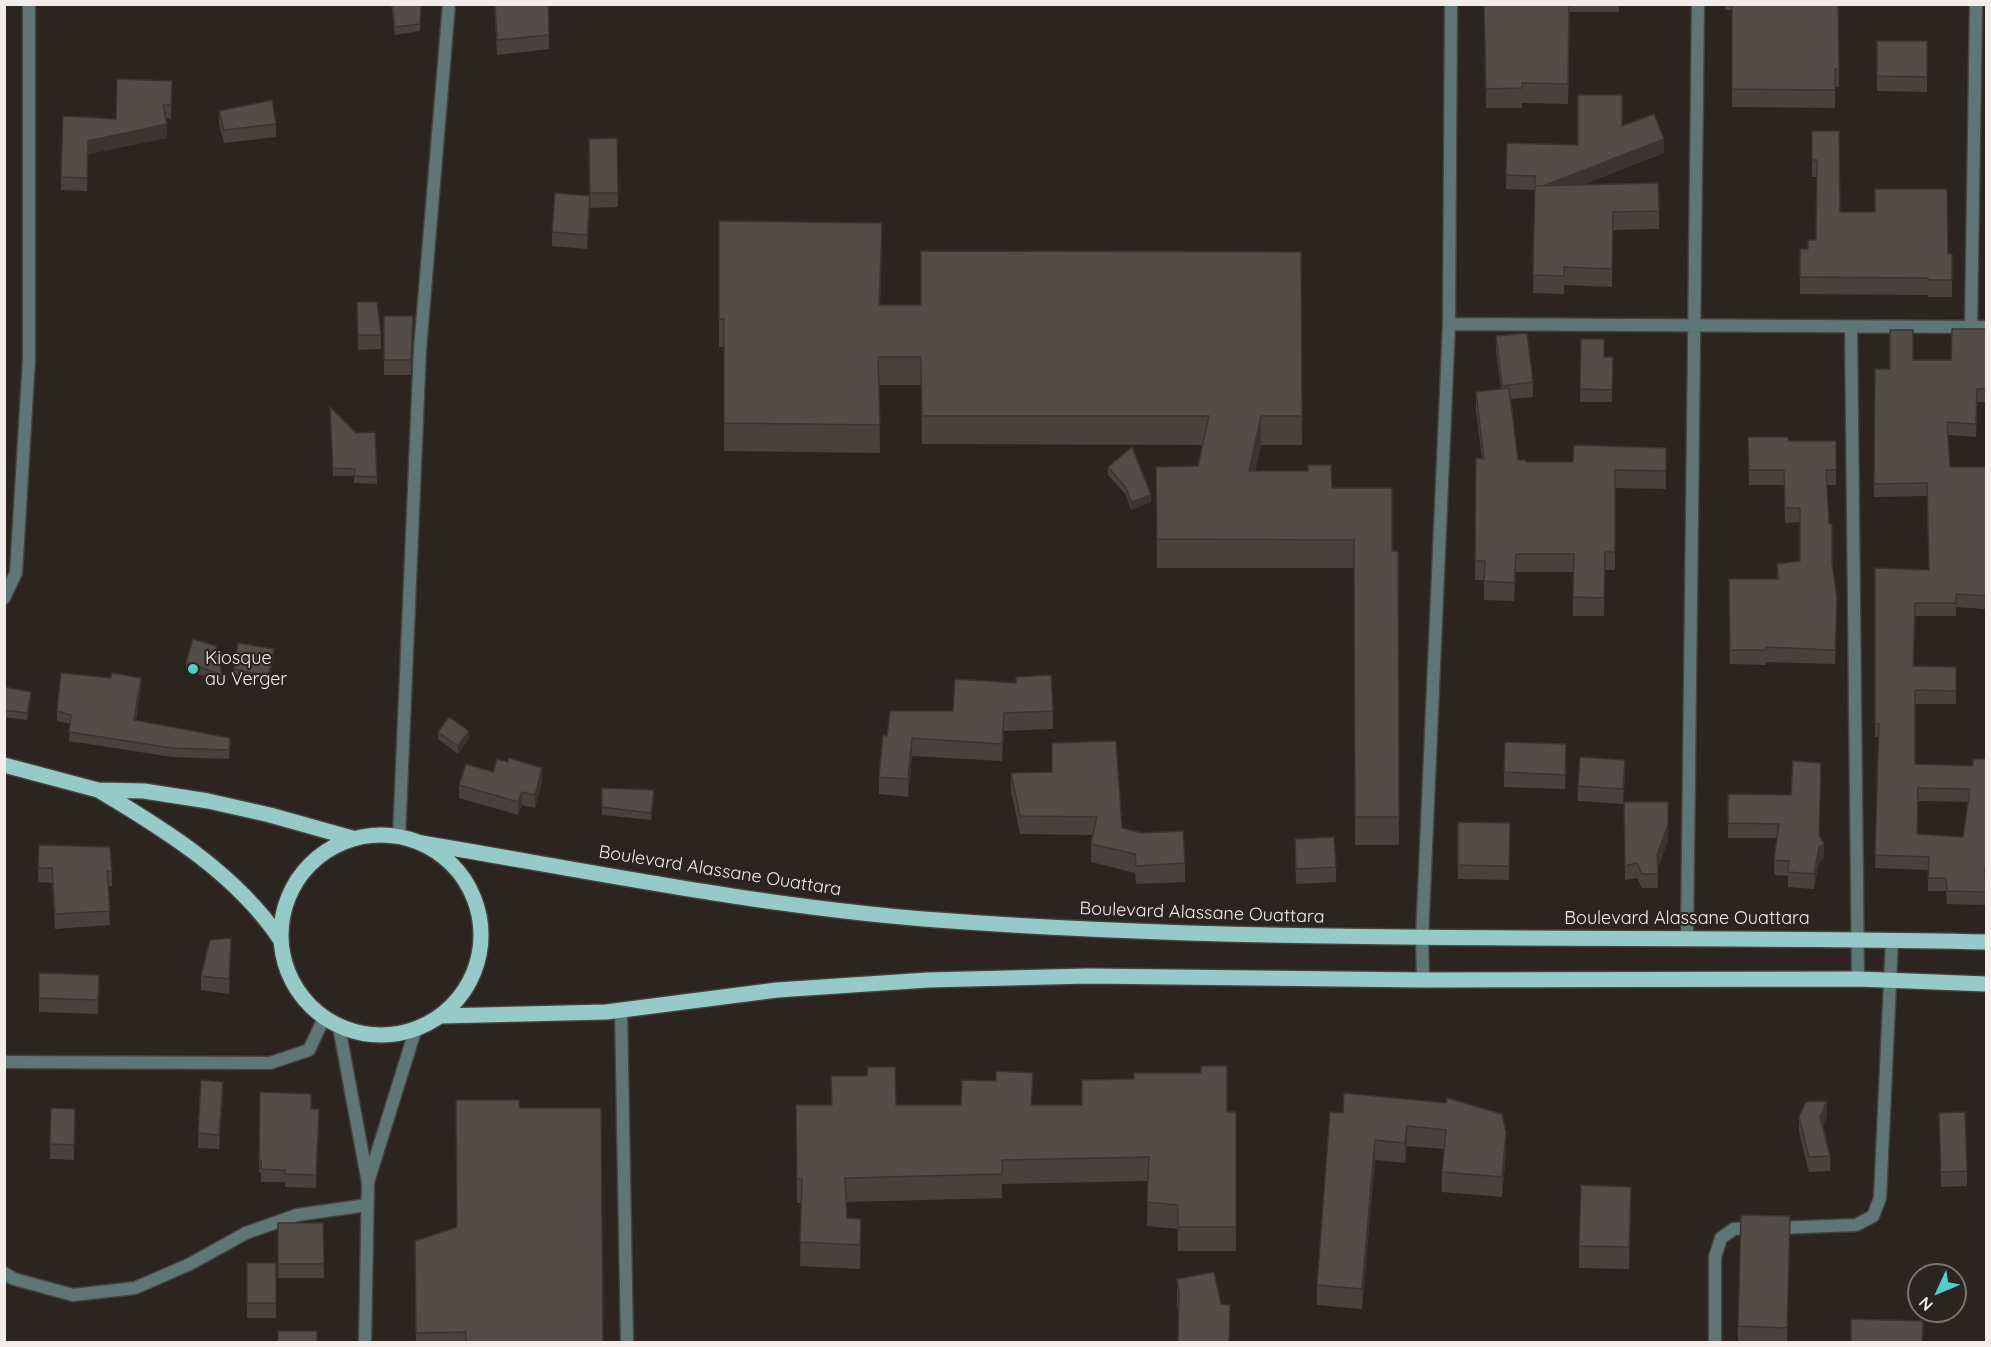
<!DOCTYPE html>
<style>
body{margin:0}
#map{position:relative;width:1991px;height:1347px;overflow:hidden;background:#2b2420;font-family:Quicksand,sans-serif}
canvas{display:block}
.frame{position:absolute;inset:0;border:6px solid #f2edea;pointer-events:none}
.north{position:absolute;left:1907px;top:1263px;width:60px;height:60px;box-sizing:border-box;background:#2b2420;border:2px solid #7b7471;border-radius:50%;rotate:226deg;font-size:16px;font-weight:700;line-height:24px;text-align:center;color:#f2edea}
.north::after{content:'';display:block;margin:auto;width:21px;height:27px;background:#53cdca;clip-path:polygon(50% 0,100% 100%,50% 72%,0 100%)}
</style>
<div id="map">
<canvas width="1991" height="1347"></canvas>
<div class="frame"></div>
<div class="north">N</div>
</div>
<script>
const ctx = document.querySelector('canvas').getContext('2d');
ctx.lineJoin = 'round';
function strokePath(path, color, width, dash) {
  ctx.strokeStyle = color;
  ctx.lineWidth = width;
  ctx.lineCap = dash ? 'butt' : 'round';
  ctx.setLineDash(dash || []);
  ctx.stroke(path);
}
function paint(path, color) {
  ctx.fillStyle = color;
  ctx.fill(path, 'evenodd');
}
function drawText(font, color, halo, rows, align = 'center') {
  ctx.font = font + ' Quicksand,sans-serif';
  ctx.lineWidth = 4.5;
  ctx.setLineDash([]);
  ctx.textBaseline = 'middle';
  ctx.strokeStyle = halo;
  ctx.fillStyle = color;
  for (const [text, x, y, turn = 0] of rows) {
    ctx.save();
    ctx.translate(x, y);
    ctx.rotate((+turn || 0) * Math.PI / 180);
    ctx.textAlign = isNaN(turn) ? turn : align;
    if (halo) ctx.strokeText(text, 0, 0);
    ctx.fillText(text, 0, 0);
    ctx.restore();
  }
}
const service = new Path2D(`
 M 1776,1228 L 1856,1225 L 1873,1216 L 1880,1198 L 1892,940
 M 1715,1342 L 1715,1257 L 1721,1238 L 1734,1229 L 1756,1228`);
const minor = new Path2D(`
 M 1449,324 L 1986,327
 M 1851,327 L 1858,979
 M 1971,327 L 1976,4
 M 4,598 L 16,573 L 29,359 L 29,4
 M 399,837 L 420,349 L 449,4
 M 1687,938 L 1698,4
 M 1423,980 L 1422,938 L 1449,324 L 1451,4
 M 621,1010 L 627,1342
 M 4,1062 L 270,1063 L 309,1050 L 324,1018
 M 4,1273 L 14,1279 L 73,1295 L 135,1288 L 190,1264 L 246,1233 L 297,1215 L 367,1205`);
const tertiary = new Path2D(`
 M 339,1027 L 368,1183 L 365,1342
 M 369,1179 L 415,1031`);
const primary = new Path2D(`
 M 4,765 L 98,790 L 144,791 L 208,801 L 270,815 L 352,838
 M 100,791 C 167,831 236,874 280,939
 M281 935a100 100 0 1 1 200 0a100 100 0 1 1-200 0Z
 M 422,843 C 593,872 764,907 937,920 C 1286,946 1637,934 1986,942
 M 441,1016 L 606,1012 L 777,990 L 928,980 L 1088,976 L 1423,980 L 1858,979 L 1986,984`);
const wall = new Path2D(`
 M 391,4 L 421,4 L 420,31 L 395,35 Z
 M 494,4 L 549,35 L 549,49 L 497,55 Z
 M 1484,4 L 1619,4 L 1619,12 L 1570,12 L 1568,104 L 1522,103 L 1522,108 L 1486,108 Z
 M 1725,4 L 1838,4 L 1839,87 L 1835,87 L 1835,108 L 1732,107 L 1732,10 L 1725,10 Z
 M 1877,41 L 1927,41 L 1927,92 L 1877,91 Z
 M 172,81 L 171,119 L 166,118 L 167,138 L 88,154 L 87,191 L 61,190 L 61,177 L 116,119 Z
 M 219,111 L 276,124 L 276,137 L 224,143 L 219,124 Z
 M 1622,126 L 1664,153 L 1582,185 L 1659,211 L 1659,229 L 1613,230 L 1612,287 L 1564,285 L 1564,294 L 1533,293 L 1535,190 L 1506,189 L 1507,143 L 1578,145 Z
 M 1812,131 L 1840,212 L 1948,254 L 1952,254 L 1952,297 L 1928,297 L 1928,295 L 1800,294 L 1800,249 L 1808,249 L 1816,240 L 1817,177 L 1812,177 Z
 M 589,154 L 618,193 L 618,207 L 590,208 L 590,205 L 587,249 L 552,246 L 552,232 L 590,196 Z
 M 719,221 L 882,251 L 880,305 L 921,305 L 1301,252 L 1302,445 L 1261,445 L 1255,471 L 1332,488 L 1392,551 L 1398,551 L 1399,845 L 1355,845 L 1354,568 L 1157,568 L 1156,467 L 1198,466 L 1203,445 L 922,444 L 921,385 L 879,385 L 880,453 L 724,451 L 724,347 L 719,347 Z
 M 357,302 L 381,335 L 381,349 L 358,350 Z
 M 384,316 L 413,331 L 411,375 L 384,375 Z
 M 1986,329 L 1986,402 L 1977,402 L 1976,437 L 1948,435 L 1950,467 L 1986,467 L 1986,609 L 1956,607 L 1956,616 L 1915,616 L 1914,666 L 1956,667 L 1956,704 L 1915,704 L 1915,764 L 1973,766 L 1986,759 L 1986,905 L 1947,904 L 1946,891 L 1928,891 L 1928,870 L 1875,868 L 1879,737 L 1875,737 L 1875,568 L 1929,570 L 1927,496 L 1874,497 L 1875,369 L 1890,369 L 1913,360 L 1951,360 ZM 1918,801 L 1968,802 L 1963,837 L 1918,834 Z
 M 1496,336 L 1533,382 L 1533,397 L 1511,399 L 1518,460 L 1526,462 L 1573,462 L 1666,448 L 1666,489 L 1615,488 L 1615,570 L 1605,570 L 1604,616 L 1573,616 L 1573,572 L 1516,572 L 1514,601 L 1484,600 L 1484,580 L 1475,580 L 1475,561 L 1482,459 L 1476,411 L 1476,392 L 1501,389 L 1496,351 Z
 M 1581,339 L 1604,357 L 1613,357 L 1612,402 L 1580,402 Z
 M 330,407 L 377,477 L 377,484 L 354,483 L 354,476 L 333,476 Z
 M 1748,437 L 1788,441 L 1836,441 L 1836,485 L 1827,485 L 1829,524 L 1837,612 L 1835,664 L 1766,662 L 1766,665 L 1730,664 L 1729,579 L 1777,579 L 1777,564 L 1800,561 L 1800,522 L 1785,523 L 1784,485 L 1749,485 Z
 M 1108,467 L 1151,502 L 1131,510 L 1126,495 L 1108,475 Z
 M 274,657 L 268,683 L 234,676 L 234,669 Z
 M 186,662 L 222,675 L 222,683 L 186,670 Z
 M 4,687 L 31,699 L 27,720 L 4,717 Z
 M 141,688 L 136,720 L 230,747 L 229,759 L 172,757 L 69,741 L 70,724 L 57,721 L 57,711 Z
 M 953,711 L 1053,711 L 1053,729 L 1004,731 L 1002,761 L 912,756 L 908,797 L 879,794 L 879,777 L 887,736 Z
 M 438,732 L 469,738 L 458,754 L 438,739 Z
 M 1566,758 L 1565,789 L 1504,787 L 1504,772 Z
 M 493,772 L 542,781 L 535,808 L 522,805 L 518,815 L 459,798 L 459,785 Z
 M 1011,773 L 1122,828 L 1185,863 L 1185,882 L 1136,884 L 1135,873 L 1091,862 L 1091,844 L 1093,835 L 1020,834 L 1011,791 Z
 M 1625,775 L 1623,804 L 1578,801 L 1578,786 Z
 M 1821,778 L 1819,836 L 1824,858 L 1819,862 L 1814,889 L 1788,887 L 1788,876 L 1774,875 L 1774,860 L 1777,838 L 1728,838 L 1728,794 L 1791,795 Z
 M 602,788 L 654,797 L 651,820 L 602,815 Z
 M 1624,802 L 1668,840 L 1658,868 L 1658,888 L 1642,888 L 1637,878 L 1625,880 Z
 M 1458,822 L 1510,823 L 1509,880 L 1458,879 Z
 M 1295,839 L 1336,867 L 1336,882 L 1296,884 Z
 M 38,868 L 112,871 L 112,886 L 108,886 L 110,925 L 55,929 L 52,883 L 38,882 Z
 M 231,952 L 229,994 L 201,990 L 201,976 Z
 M 39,973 L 99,975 L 98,1014 L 39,1012 Z
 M 260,1092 L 311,1109 L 319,1122 L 316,1188 L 285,1187 L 285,1182 L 261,1182 L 261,1173 L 259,1172 Z
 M 1344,1093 L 1506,1152 L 1502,1197 L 1442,1192 L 1442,1172 L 1444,1149 L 1407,1146 L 1405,1163 L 1375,1160 L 1362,1309 L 1317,1305 L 1317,1285 L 1343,1113 Z
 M 223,1096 L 219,1149 L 198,1148 L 198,1133 Z
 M 796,1105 L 1032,1105 L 1236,1112 L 1236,1251 L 1178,1251 L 1178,1229 L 1147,1226 L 1148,1181 L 1002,1184 L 1002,1198 L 846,1202 L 847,1218 L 861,1243 L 860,1269 L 800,1266 L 801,1203 L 797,1203 Z
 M 51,1108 L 75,1109 L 74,1160 L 50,1159 Z
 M 519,1108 L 603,1342 L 416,1342 L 415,1241 L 457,1227 Z
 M 1939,1113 L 1967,1171 L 1967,1186 L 1941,1187 Z
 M 1827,1116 L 1823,1126 L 1830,1156 L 1830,1171 L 1809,1172 L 1799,1132 L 1799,1117 Z
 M 1631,1209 L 1629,1269 L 1579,1268 L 1579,1246 Z
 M 278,1223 L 323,1223 L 324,1278 L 278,1278 Z
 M 1790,1238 L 1787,1342 L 1738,1342 L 1738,1326 Z
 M 247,1263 L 276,1263 L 276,1318 L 247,1318 Z
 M 1214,1272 L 1179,1317 L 1177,1306 L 1177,1279 Z`);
const shadedWall = new Path2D(`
 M 167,124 L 167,138 L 88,154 L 87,191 L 88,141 Z
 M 1664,139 L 1664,153 L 1535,203 L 1535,189 Z
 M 590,196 L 590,211 L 587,249 L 587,235 Z
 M 882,223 L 882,251 L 879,333 L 879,305 Z
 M 413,316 L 413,331 L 411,375 L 411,360 Z
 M 1261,416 L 1261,445 L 1249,499 L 1249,471 Z
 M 1151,495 L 1151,502 L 1131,510 L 1131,502 Z
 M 1516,554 L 1516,572 L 1514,601 L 1514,583 Z
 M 274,649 L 274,657 L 268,683 L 268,676 Z
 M 141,678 L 141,688 L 134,729 L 134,720 Z
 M 31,692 L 31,699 L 27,720 L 27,713 Z
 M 1004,713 L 1004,731 L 1002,761 L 1002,744 Z
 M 469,731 L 469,738 L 458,754 L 458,746 Z
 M 912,738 L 912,756 L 908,797 L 908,779 Z
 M 1625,760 L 1625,775 L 1623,804 L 1623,789 Z
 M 1821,763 L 1819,848 L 1824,844 L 1824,858 L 1819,862 L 1814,889 L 1814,874 Z
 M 542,768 L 542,781 L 535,808 L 535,795 Z
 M 654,790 L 654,797 L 651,820 L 651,813 Z
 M 522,792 L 522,805 L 518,815 L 518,802 Z
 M 1668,825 L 1668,840 L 1657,869 L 1657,855 Z
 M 231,938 L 231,952 L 229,994 L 229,979 Z
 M 223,1082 L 223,1096 L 219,1149 L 219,1135 Z
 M 1827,1101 L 1827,1116 L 1820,1132 L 1820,1117 Z
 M 319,1109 L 319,1122 L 316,1188 L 316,1175 Z
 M 1407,1126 L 1407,1146 L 1405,1163 L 1405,1143 Z
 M 1506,1132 L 1506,1152 L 1502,1197 L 1502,1177 Z
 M 1375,1140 L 1375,1160 L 1362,1309 L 1362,1289 Z
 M 1790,1216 L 1790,1238 L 1787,1342 L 1787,1328 Z
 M 861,1219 L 861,1243 L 860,1269 L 860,1245 Z`);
const building = new Path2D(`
 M 392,4 L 421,4 L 420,24 L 395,27 Z
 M 495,4 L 548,4 L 549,35 L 497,40 Z
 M 1484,4 L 1569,4 L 1568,84 L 1522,83 L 1522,88 L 1486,89 Z
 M 1732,4 L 1838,4 L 1839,69 L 1835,69 L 1835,90 L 1732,89 Z
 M 1877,41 L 1927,41 L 1927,77 L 1877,76 Z
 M 117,79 L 172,81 L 171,105 L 163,105 L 167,124 L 88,141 L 87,178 L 61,177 L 63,116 L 116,119 Z
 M 1578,95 L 1622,95 L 1622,126 L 1654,114 L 1664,139 L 1543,186 L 1535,186 L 1535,176 L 1506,175 L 1507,143 L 1578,145 Z
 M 272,100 L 276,124 L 224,130 L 219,111 Z
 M 1812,131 L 1839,131 L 1840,212 L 1875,212 L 1875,189 L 1947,189 L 1948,254 L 1952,254 L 1952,280 L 1928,280 L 1928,278 L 1800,277 L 1800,249 L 1808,249 L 1808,240 L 1816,240 L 1817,160 L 1812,160 Z
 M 617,138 L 618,193 L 590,193 L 589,139 Z
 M 1658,183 L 1659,211 L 1613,212 L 1612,269 L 1564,267 L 1564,276 L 1533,275 L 1535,186 Z
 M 555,193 L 590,196 L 587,235 L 552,232 Z
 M 719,221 L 882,223 L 879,305 L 921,305 L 921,251 L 1301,252 L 1302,416 L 1261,416 L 1249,471 L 1308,471 L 1308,465 L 1331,465 L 1332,488 L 1392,488 L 1392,551 L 1398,551 L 1399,817 L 1355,817 L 1354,540 L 1157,539 L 1156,467 L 1198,466 L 1209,416 L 922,416 L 921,357 L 878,357 L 880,425 L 724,423 L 724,319 L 719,319 Z
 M 357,302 L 377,302 L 381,335 L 358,335 Z
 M 384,316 L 413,316 L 411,360 L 384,360 Z
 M 1952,329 L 1986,329 L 1986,389 L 1977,389 L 1976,424 L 1947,422 L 1950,467 L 1986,467 L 1986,596 L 1956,594 L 1956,603 L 1915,603 L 1913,666 L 1956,667 L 1956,691 L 1915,690 L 1915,764 L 1973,766 L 1973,759 L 1986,759 L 1986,868 L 1985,868 L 1986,892 L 1947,891 L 1946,878 L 1928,878 L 1929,857 L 1875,855 L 1879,724 L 1875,724 L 1875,568 L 1929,570 L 1927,483 L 1874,484 L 1875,369 L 1890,369 L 1890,330 L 1913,330 L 1913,360 L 1951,360 ZM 1918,788 L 1970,789 L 1963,837 L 1917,834 Z
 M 1527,333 L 1533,382 L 1502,386 L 1496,336 Z
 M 1581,339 L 1604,339 L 1604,357 L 1613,357 L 1612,390 L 1580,389 Z
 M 1509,388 L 1518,460 L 1526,460 L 1526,462 L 1573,462 L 1574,445 L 1666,448 L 1666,471 L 1615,470 L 1615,552 L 1605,552 L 1604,598 L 1573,597 L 1574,554 L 1516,554 L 1514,583 L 1484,581 L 1485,561 L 1475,561 L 1476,458 L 1484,459 L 1476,392 Z
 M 330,407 L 356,433 L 375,432 L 377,477 L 354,476 L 355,469 L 333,468 Z
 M 1748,437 L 1788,437 L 1788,441 L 1836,441 L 1836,470 L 1826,470 L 1829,524 L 1832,524 L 1832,564 L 1837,598 L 1835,650 L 1766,647 L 1766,650 L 1730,650 L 1729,579 L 1779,579 L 1777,564 L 1800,561 L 1800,508 L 1785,508 L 1784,470 L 1749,470 Z
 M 1132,447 L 1151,495 L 1131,502 L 1126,488 L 1108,467 Z
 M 193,639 L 216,646 L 222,675 L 186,662 Z
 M 238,643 L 274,649 L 268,676 L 234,669 Z
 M 61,673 L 111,678 L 112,673 L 141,678 L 134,720 L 230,738 L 229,750 L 172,748 L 69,732 L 71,715 L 57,711 Z
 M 1051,675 L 1053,711 L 1004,713 L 1002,744 L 912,738 L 908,779 L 879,777 L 883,735 L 887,736 L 890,711 L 953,711 L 955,679 L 1016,683 L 1016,677 Z
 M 4,687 L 31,692 L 27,713 L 4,710 Z
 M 449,717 L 469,731 L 458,746 L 438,732 Z
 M 1116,741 L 1122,828 L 1142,833 L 1183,831 L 1185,863 L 1136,866 L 1135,854 L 1091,844 L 1097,817 L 1020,816 L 1011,773 L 1052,772 L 1052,743 Z
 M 1505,742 L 1566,744 L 1565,775 L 1504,772 Z
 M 1580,757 L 1625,760 L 1623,789 L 1578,786 Z
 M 509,758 L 542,768 L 535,795 L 522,792 L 518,802 L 459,785 L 466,764 L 493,772 L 497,759 L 508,762 Z
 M 1793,761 L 1821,763 L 1819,835 L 1824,844 L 1819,847 L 1814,874 L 1788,872 L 1789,861 L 1774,860 L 1779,824 L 1728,823 L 1728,794 L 1791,795 Z
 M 602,788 L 654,790 L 651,813 L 602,807 Z
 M 1624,802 L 1668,802 L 1668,825 L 1657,855 L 1658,874 L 1642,874 L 1637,863 L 1625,866 Z
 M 1458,822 L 1510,823 L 1509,866 L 1458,865 Z
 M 1334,837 L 1336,867 L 1296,869 L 1295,839 Z
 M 39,845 L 110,847 L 112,871 L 107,871 L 110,911 L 55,914 L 52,868 L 38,868 Z
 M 231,938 L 229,979 L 201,976 L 210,940 Z
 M 39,973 L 99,975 L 98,1000 L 39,998 Z
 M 1201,1066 L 1227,1066 L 1227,1112 L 1236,1112 L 1236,1227 L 1178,1227 L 1178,1205 L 1147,1202 L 1149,1157 L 1002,1160 L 1002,1174 L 845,1178 L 847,1218 L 861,1219 L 860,1245 L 800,1242 L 802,1179 L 797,1179 L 796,1105 L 832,1105 L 831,1076 L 867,1076 L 868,1067 L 895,1067 L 896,1105 L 961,1105 L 962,1080 L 996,1081 L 996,1071 L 1033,1073 L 1031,1105 L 1082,1105 L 1082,1080 L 1134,1079 L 1134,1073 L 1201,1073 Z
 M 201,1080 L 223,1082 L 219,1135 L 198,1133 Z
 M 260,1092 L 311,1094 L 311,1109 L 319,1109 L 316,1175 L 285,1174 L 285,1170 L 261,1169 L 261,1160 L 259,1160 Z
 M 1344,1093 L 1446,1103 L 1447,1098 L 1502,1114 L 1506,1132 L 1502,1177 L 1442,1172 L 1446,1130 L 1407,1126 L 1405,1143 L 1375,1140 L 1362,1289 L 1317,1285 L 1330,1112 L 1343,1113 Z
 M 456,1100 L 519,1100 L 519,1108 L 601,1108 L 603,1342 L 466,1342 L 466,1332 L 416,1333 L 415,1241 L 457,1227 Z
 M 1827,1101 L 1820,1117 L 1830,1156 L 1809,1157 L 1799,1117 L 1806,1102 Z
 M 51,1108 L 75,1109 L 74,1145 L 50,1144 Z
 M 1965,1112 L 1967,1171 L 1941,1172 L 1939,1113 Z
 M 1581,1185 L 1631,1187 L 1629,1247 L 1579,1246 Z
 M 1741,1215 L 1790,1216 L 1787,1328 L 1738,1326 Z
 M 278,1223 L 323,1223 L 324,1264 L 278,1264 Z
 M 247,1263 L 276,1263 L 276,1303 L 247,1303 Z
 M 1214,1272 L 1221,1304 L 1230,1305 L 1229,1342 L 1178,1342 L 1179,1293 L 1177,1279 Z
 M 1851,1319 L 1923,1321 L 1922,1342 L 1851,1342 Z
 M 278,1331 L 317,1331 L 317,1342 L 278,1342 Z`);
const markers = [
 [193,669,6,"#53cdca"]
];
const poiNames = [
 ["Kiosque",205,659],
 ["au Verger",205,680]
];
const streetNames = [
 ["Boulevard Alassane Ouattara",720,871,9],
 ["Boulevard Alassane Ouattara",1202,913,2],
 ["Boulevard Alassane Ouattara",1687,919]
];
strokePath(service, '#47403c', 15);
strokePath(minor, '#47403c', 15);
strokePath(tertiary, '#47403c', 15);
strokePath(primary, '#47403c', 18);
strokePath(service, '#5e7776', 12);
strokePath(minor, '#5e7776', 12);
strokePath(tertiary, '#5e7776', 12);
strokePath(primary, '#95cac8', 15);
paint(wall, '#48413e');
paint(shadedWall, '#3b3532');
paint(building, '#544c48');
strokePath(building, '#3b3532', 1.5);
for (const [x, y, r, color] of markers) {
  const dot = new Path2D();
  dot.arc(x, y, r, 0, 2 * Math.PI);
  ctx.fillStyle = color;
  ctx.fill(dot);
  strokePath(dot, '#2b2420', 2);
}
drawText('18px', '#f2edea', '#2b2420', poiNames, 'left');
drawText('18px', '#f2edea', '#2b2420', streetNames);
</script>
